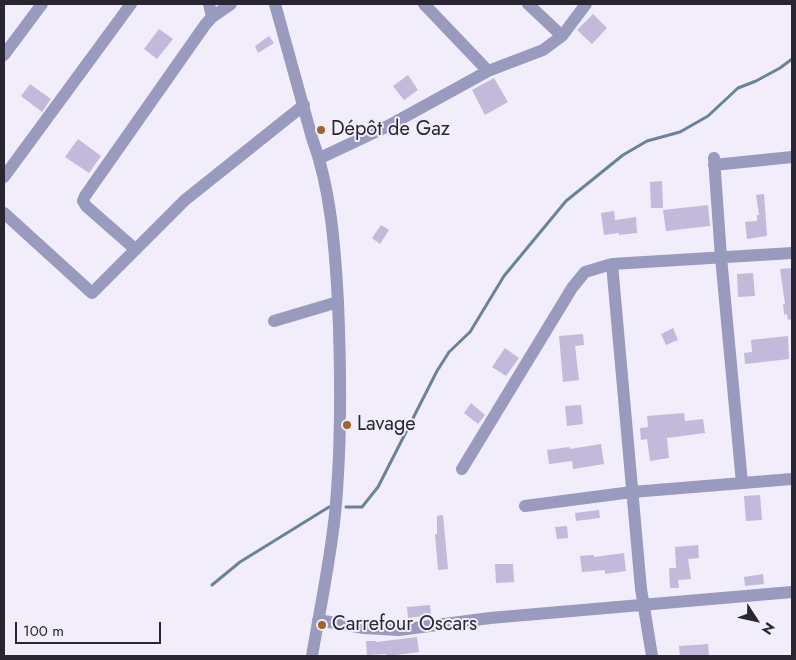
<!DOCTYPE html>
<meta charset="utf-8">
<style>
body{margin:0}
#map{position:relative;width:796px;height:660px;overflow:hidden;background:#f1edfb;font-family:Jost,sans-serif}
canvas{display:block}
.frame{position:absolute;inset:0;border:5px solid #292532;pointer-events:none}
.north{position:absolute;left:731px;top:595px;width:50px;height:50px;-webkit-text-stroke:4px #f1edfb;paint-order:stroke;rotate:125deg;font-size:14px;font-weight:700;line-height:20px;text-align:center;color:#292532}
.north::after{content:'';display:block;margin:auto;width:18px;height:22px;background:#292532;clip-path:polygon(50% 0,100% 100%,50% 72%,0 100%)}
.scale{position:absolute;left:15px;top:622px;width:146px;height:22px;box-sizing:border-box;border:2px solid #292532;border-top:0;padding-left:6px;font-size:15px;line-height:18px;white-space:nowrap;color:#292532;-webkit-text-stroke:4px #f1edfb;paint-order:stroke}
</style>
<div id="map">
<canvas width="796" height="660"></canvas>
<div class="frame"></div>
<div class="north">N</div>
<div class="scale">100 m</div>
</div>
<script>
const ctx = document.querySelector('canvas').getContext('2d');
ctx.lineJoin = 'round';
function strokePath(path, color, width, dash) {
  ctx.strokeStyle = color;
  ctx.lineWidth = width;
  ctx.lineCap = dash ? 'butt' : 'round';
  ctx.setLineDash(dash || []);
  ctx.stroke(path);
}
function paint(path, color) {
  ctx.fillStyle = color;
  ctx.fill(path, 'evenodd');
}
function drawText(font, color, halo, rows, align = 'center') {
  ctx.font = font + ' Jost,sans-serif';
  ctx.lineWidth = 4;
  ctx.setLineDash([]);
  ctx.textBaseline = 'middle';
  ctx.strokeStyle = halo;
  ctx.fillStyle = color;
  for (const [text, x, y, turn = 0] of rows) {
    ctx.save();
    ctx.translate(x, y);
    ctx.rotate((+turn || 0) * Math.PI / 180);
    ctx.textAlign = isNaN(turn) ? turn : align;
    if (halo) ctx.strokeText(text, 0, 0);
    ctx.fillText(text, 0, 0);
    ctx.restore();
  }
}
const stream = new Path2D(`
 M 346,507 L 362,507 L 378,487 L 437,371 L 449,352 L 470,332 L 504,276 L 566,201 L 623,155 L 647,141 L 680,132 L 708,116 L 738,88 L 756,81 L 780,68 L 792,59
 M 212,585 L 240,562 L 329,507`);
const building = new Path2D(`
 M 593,14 L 607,28 L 592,44 L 577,30 Z
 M 159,29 L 173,39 L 157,59 L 144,49 Z
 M 269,36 L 274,43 L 258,53 L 255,46 Z
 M 408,75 L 418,90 L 404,100 L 393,86 Z
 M 494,78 L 508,102 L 485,115 L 472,90 Z
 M 30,84 L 51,99 L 42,112 L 21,96 Z
 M 78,139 L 101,156 L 89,173 L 65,157 Z
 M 662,181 L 663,208 L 651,208 L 650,182 Z
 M 764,194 L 767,236 L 747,239 L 745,222 L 757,221 L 757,215 L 759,215 L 756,195 Z
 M 708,205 L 710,226 L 666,231 L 663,210 Z
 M 614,211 L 615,220 L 636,217 L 637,233 L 619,235 L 619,233 L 604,235 L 601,213 Z
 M 381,225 L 389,230 L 380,244 L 372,238 Z
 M 792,268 L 792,319 L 788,320 L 787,314 L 784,315 L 783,304 L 785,304 L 780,269 Z
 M 753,273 L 755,296 L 738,297 L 737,274 Z
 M 673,328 L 678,340 L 666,345 L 661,334 Z
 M 583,334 L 584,345 L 575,346 L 579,380 L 563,382 L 559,336 Z
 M 788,336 L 789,359 L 745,364 L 744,353 L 752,352 L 751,340 Z
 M 505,348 L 519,358 L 506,376 L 492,367 Z
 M 471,403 L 485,415 L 478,424 L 464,413 Z
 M 581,405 L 583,424 L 567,426 L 565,406 Z
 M 684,413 L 685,421 L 703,419 L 705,433 L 667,438 L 669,458 L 650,461 L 647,439 L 641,440 L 640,428 L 648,427 L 647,416 Z
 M 601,444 L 604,464 L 573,469 L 572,461 L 549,464 L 547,450 L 569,447 L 570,449 Z
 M 760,495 L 762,520 L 746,521 L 744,496 Z
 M 599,510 L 600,518 L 576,521 L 575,513 Z
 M 443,515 L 448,569 L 438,570 L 435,534 L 437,534 L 437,516 Z
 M 567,526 L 568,538 L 557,539 L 555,527 Z
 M 698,545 L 699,558 L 688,559 L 691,579 L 678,580 L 679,588 L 670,588 L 669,568 L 676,568 L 675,547 Z
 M 624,553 L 626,571 L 605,574 L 605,570 L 582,572 L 580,556 L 594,555 L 594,557 Z
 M 495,564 L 513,564 L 514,582 L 496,583 Z
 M 763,574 L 764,584 L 745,586 L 744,577 Z
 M 430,605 L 431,615 L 408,618 L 407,607 Z
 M 417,637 L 419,652 L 388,656 L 386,656 L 386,654 L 367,655 L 366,641 L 376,641 L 376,642 Z
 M 708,644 L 709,656 L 680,656 L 679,646 Z`);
const minor = new Path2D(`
 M 209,4 L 212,17
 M 275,4 L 312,138 C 331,189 335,248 338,302 C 341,373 342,443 335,514 C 330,562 320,609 312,656
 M 424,4 L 488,71
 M 528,4 L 562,36
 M 4,55 L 42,4
 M 320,158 L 388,126 L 488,71 L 543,50 L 562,36 L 586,4
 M 714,158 L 721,257 L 742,483
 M 714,165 L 792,157
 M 4,177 L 131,4
 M 4,213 L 92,293 L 185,200 L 304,105
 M 135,249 L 86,206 L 83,201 L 85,196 L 205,25 L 212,17 L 231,4
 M 612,264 L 641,589 L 652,656
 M 274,321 L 338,302
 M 462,469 L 572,288 L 585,272 L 612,264 L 792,253
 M 525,506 L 632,492 L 792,479
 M 318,620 L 364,628 L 399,630 L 490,618 L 792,592`);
const markers = [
 [321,130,5,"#a2642a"],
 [347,425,5,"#a2642a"],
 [322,625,5,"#a2642a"]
];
const poiNames = [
 ["Dépôt de Gaz",331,130],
 ["Lavage",357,425],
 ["Carrefour Oscars",332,625]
];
strokePath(stream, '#69849a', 3);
paint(building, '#c3b9da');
strokePath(minor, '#989abe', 12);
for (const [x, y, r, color] of markers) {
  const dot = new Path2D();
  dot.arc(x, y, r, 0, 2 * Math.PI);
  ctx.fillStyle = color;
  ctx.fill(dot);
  strokePath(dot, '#f1edfb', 2);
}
drawText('20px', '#292532', '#f1edfb', poiNames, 'left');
</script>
